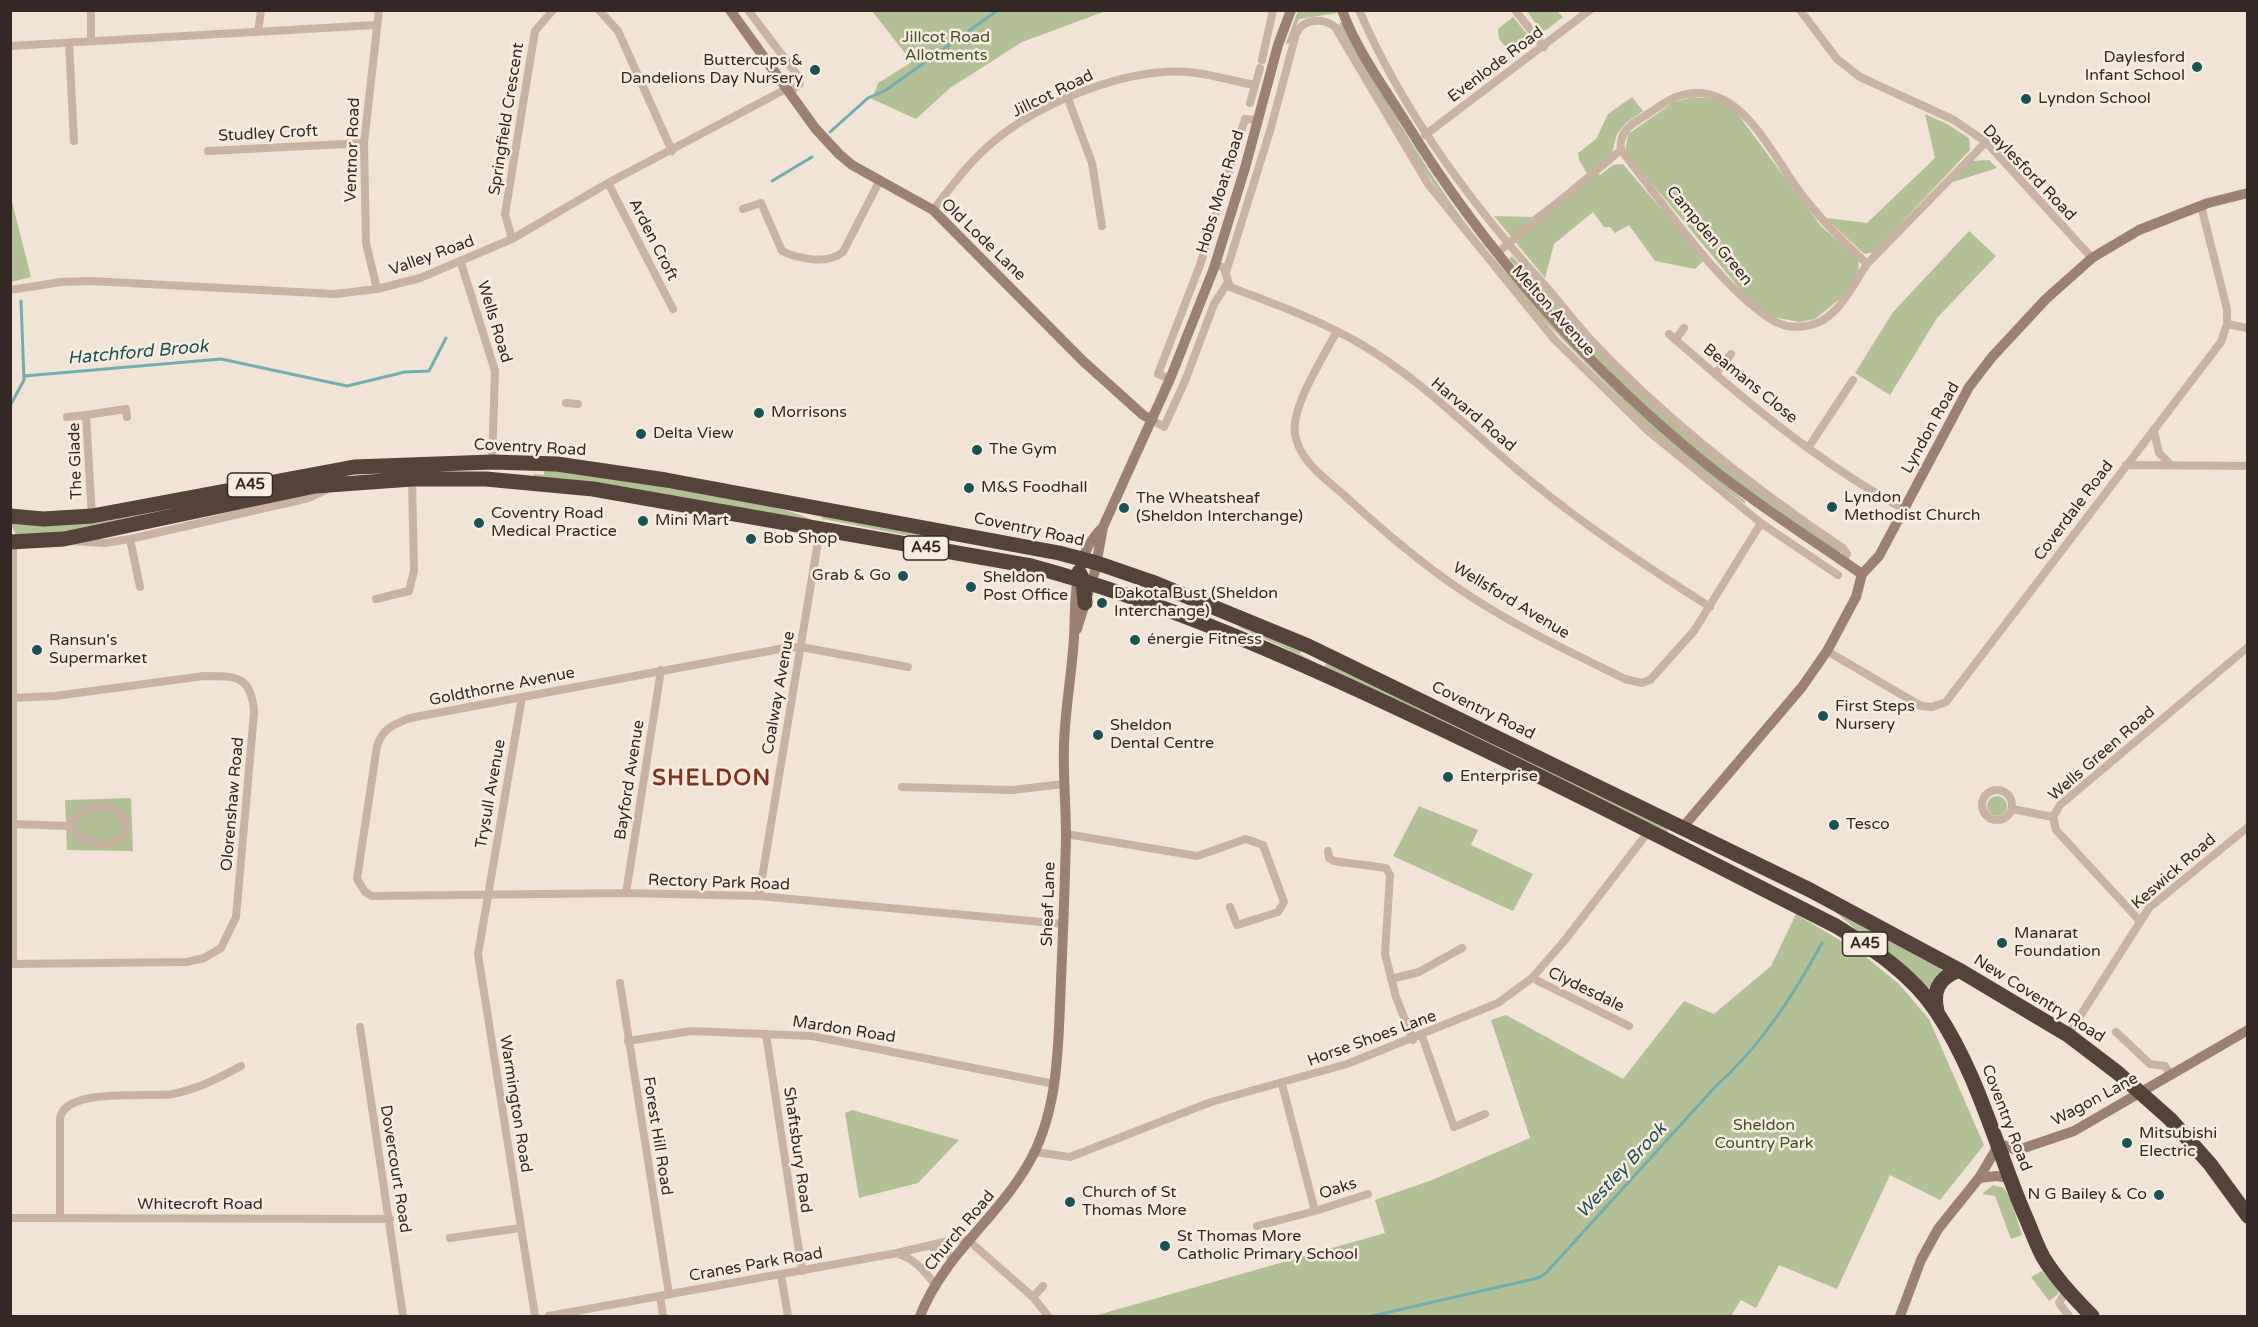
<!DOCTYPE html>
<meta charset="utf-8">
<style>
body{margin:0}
#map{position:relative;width:2258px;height:1327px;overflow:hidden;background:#f1e3d5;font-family:"Varela Round",sans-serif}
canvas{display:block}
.frame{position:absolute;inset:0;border:12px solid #332824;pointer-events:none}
</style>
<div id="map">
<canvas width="2258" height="1327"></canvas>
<div class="frame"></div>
</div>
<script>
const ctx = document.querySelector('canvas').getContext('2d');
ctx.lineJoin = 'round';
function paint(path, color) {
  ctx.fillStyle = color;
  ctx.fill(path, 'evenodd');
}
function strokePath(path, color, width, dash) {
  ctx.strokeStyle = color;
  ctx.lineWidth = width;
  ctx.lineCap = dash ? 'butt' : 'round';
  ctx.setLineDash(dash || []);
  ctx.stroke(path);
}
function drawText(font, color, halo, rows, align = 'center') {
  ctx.font = font + ' "Varela Round",sans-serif';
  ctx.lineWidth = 5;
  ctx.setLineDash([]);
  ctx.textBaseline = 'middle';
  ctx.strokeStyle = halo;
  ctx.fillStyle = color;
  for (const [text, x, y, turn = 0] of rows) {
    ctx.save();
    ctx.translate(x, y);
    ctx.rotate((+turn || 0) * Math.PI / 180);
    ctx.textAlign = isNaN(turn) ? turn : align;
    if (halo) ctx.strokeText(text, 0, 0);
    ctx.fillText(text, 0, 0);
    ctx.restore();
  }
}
const green = new Path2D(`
 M 872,11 L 1106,11 L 1022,42 L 950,88 L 916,119 L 872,99 L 878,83 L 912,62 Z
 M 1298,11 L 1336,11 L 1337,13 L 1299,19 L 1289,44 L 1286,43 Z
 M 1527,11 L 1557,11 L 1563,17 L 1546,30 L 1540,30 Z
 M 1513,17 L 1528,35 L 1527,45 L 1513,56 L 1499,39 L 1498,29 Z
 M 1340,23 L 1343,23 C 1386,101 1432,184 1489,253 C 1558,335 1641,406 1719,480 L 1745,501 L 1745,504 L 1655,434 L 1529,305 L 1474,239 L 1417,161 L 1339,26 Z
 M 1632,97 L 1643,111 L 1626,123 L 1617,134 L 1612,153 L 1594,168 L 1600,175 L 1613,165 L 1623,164 L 1704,260 L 1695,269 L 1655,261 L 1629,225 L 1615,233 L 1610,227 L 1604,227 L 1593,212 L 1554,244 L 1545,278 L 1494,216 L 1532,217 L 1588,175 L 1579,160 L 1578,153 L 1596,139 L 1608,114 Z
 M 1693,97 L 1717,99 L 1734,109 L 1820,225 L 1859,260 L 1858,273 L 1841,298 L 1815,319 L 1799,322 L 1773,317 L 1745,295 L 1625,151 L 1628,134 L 1674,102 Z
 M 1925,114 L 1947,124 L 1969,138 L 1970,150 L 1874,252 L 1864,254 L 1826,218 L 1867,223 L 1935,158 Z
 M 1989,160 L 1997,168 L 1950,183 L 1972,161 Z
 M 10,194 L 31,277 L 11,282 L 10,282 Z
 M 1969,231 L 1996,256 L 1937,318 L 1890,395 L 1855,373 L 1893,312 Z
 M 1512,256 L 1630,382 L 1839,548 L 1841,552 L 1840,554 C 1804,530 1768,507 1734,481 C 1649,418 1577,339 1509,259 Z
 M 544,469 C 582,472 798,503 816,523 L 533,478 L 534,474 L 544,475 Z
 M 278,484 L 74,532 L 16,535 L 10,522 Z
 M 820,516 L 930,533 L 948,541 L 946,543 L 823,519 Z
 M 1242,622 L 1302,649 L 1300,654 L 1317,663 L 1239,627 Z
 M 1309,653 L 1667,825 L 1668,836 L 1324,668 L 1326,663 Z
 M1987 806a10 10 0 1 1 20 0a10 10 0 1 1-20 0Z
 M 131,798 L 133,851 L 67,850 L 65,800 Z
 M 1419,806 L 1478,830 L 1471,845 L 1533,874 L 1513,911 L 1393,856 Z
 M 1833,910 L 1941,967 L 1942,971 L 1929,988 L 1925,988 Z
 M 1796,914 L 1861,953 L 1899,984 L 1929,1019 L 1984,1145 L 1940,1200 L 1890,1175 L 1837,1289 L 1779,1265 L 1756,1308 L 1741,1300 L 1731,1316 L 1094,1316 L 1385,1233 L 1375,1200 L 1432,1180 L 1530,1138 L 1491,1020 L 1506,1015 L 1623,1079 L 1684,1001 L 1714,1014 L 1771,966 Z
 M 852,1110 L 959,1140 L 918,1183 L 859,1198 L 845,1113 Z
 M 1993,1185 L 2004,1188 L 2011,1200 L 2022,1235 L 2011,1239 L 1995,1196 L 1982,1194 Z
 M 2042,1271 L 2058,1290 L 2058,1294 L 2049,1301 L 2031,1277 Z`);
const stream = new Path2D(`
 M 830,132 L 868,98 L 886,90 L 998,10
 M 772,181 L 812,157
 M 24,376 L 221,359 L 347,386 L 405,372 L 429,371 L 446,338
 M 10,406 L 24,380 L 21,301
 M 1372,1316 L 1538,1278 L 1546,1273 L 1715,1087 C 1761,1046 1793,996 1822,943`);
const street = new Path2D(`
 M 91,10 L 91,41
 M 599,10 L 618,31 L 672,151
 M 748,10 L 798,76 L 800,84 L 789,92
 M 1359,10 C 1402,110 1469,201 1541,281 C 1558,300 1574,321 1591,340 C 1666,420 1752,487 1843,548 L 1847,554 L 1843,561
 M 1515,10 L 1544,47
 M 1800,10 L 1837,59 L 1860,77 L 1954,120 L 1986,142 L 2092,258
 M 258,32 L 261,10
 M 69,43 L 74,141
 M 10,46 L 376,25
 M 1262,60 L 1273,10
 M 1068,99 L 1092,163 L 1102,226
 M 1250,103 L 1260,68
 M 1425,135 L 1590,10
 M 208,151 L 364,143
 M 608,183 L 673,309
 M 743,209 L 761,203 L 782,251 C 799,259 827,265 843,252 L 880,180
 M 933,210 C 952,186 969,162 993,142 C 1039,103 1127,67 1188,72 C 1210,74 1233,81 1255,85
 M 512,239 L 505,214 L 535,31 L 553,10
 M 1497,253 L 1621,150 C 1618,131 1633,123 1648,114 C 1657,108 1666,101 1676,97 C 1737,74 1770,152 1799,191 C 1819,218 1843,241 1867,264 C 1854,283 1840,314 1817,323 C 1801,329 1783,328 1769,318 C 1716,283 1661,200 1621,150
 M 461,263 L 495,371 L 492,462
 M 1215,263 L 1224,268 L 1230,287 C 1274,304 1318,319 1359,343 C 1423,380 1475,436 1532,482 C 1588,528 1649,568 1710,607
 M 1867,264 L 1986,142
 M 1226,272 L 1270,131 L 1296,34 C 1302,19 1323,17 1335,27 L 1428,184 L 1554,339 L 1648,431 L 1761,523 L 1838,575
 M 377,289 L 366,243 L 364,143 L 379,10
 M 10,290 L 61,282 L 91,281 L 335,294 L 377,289 L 420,278 L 512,239 L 608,183 L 786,89
 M 2227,324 L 2248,328
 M 1337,331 C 1324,356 1291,406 1295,434 C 1299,461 1326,479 1345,496 C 1381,529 1418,561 1458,588 C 1510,624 1568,651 1625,679 L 1642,683 L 1650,680 L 1694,631 L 1761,523
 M 1669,334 C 1742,398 1818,463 1904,509
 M 1675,340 L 1684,328
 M 1715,374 L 1731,354
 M 1170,379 L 1158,374 L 1200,265 L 1245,119 L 1259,120
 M 566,403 L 578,404
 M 67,417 L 86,415
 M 1152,420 L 1164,427 L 1185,381 L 1214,304 L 1227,284
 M 2154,431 L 2159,453 L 2171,465
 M 1808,448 L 1853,380
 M 2126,465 L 2248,466
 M 92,516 L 86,415 L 126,409 L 127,417
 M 130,539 L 140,587
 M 72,541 L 105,543 L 130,539 L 309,498 L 326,490
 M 13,542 L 13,964
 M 376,599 L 409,591 L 414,571 L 412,479
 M 1827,651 L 1921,706 L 1932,707 L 1946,702 L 2221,342 L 2227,324 L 2227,309 L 2201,206
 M 908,667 L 801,647 L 785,648 L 410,718 C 393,725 383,728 377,746 L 357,879 L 365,892 L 372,896 L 626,893 L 759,896 L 1063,924
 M 522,697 L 478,954 L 535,1316
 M 902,787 L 1012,790 L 1064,784
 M1982 805a15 15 0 1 1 30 0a15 15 0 1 1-30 0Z
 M 2012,809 L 2053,817
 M 11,824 L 67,826 C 73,821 78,814 85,810 C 104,802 128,809 126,833 C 103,853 88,843 67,826
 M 1066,834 L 1197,856 L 1246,839 L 1263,845 L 1284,902 L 1278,912 L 1237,925 L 1230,907
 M 1328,851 L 1329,858 L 1334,861 L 1386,868 L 1390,875 L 1385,954 L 1396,997 L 1413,1040
 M 626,893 L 661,670
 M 759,896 L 820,530
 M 2139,920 L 2056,830 L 2053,817 L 2060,805 L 2248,647
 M 10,964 L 187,962 L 204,958 L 221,948 L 236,917 L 254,713 C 252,676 237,676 204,676 L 55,696 L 13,698
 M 1532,978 L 1629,1026
 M 1391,979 L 1419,972 L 1462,948
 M 620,983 L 669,1294
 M 360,1027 L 403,1316
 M 2116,1032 L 2150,1064 L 2165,1066 L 2171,1075
 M 766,1034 L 802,1271
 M 2068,1035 L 2149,908 L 2248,827
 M 1422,1036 L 1454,1127 L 1485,1114
 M 628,1041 L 691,1031 L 812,1036 L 1054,1084
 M 1035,1152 L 1070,1157 L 1211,1102 L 1347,1064 L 1498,1003 L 1532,978 L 1565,940 L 1649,831
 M 1315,1211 L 1368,1194
 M 10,1218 L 390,1219
 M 60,1218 L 60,1118 C 66,1087 146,1098 172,1094 C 196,1090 219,1078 241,1066
 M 1257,1226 L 1315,1211 L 1282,1084
 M 450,1238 L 520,1228
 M 932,1247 L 947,1251 L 952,1260
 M 898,1254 C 915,1259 923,1270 935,1284
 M 781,1275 L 788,1316
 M 2067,1289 L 2059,1303 L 2069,1316
 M 660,1296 L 663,1316
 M 1033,1297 L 1043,1286
 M 549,1316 L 897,1253 L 957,1239 L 968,1240 L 1033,1297 L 1048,1316`);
const secondary = new Path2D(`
 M 730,10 L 815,128 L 839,154 L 852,165 L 933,210 L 1083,361 L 1143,415 L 1152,420
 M 1342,10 C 1356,49 1383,86 1405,121 C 1485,252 1590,371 1710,467 C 1759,506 1811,539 1862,574
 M 1077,629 L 1095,571 L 1103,527 L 1170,379 L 1214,268 L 1245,168 L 1278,45 L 1291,10
 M 1683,827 L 1802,687 L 1827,651 L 1856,597 L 1862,574 L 1879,556 L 1969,387 L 1992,357 L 2046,299 L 2092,258 L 2139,230 L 2208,203 L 2248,193
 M 1997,1143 L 2014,1149 L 2024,1148 L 2074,1131 L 2248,1030
 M 1979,1178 L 1996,1176 L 2010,1178
 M 920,1316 C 943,1257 995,1220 1027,1166 C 1060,1111 1058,1043 1061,981 C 1063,933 1065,884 1066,836 C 1066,806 1063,775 1064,745 C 1065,709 1072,673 1074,637 C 1076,597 1072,557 1103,527
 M 1900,1316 L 1921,1260 L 1938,1229 L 1979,1178 L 1998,1146`);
const highway = new Path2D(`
 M 10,516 L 43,519 L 92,516 L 354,467 L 492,462 L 557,464 L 666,480 L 1059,553 L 1097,563 L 1152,582 L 1308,646 L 1810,890 L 1959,970 L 2068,1035 L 2118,1073 L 2170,1119 L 2210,1164 L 2248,1216
 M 10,542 L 64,539 L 315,486 L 412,479 L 486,479 L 593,489 L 1031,566 C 1165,602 1289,657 1414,716 C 1557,783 1696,855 1836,926 C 1873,949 1912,974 1936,1011 C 1977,1072 1995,1144 2023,1211 C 2030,1226 2035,1242 2043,1257 C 2056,1279 2074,1298 2092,1316
 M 1079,572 L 1083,580 L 1085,603
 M 1937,1011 C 1932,990 1939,978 1959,970`);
const markers = [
 [2197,67,6,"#195355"],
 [815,70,6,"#195355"],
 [2026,99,6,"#195355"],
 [759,413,6,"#195355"],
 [641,434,6,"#195355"],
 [977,450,6,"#195355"],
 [969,488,6,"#195355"],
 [1832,507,6,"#195355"],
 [1124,508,6,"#195355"],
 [643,521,6,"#195355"],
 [479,523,6,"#195355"],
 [751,539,6,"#195355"],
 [903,576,6,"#195355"],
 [971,587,6,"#195355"],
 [1102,603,6,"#195355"],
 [1135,640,6,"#195355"],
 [37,650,6,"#195355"],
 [1823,716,6,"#195355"],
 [1098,735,6,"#195355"],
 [1448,777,6,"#195355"],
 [1834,825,6,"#195355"],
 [2002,943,6,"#195355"],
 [2127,1143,6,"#195355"],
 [2159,1195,6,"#195355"],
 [1070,1202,6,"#195355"],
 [1165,1246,6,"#195355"]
];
const shields = [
 [250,485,45],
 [926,548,45],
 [1865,944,45]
];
const shieldNames = [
 ["A45",250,485],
 ["A45",926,548],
 ["A45",1865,944]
];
const parkNames = [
 ["Jillcot Road",946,38],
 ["Allotments",946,56],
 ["Sheldon",1764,1126],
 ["Country Park",1764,1144]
];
const poiNames = [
 ["Daylesford",2185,58,"right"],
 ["Infant School",2185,76,"right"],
 ["Buttercups &",803,61,"right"],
 ["Dandelions Day Nursery",803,79,"right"],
 ["Lyndon School",2038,99],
 ["Morrisons",771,413],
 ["Delta View",653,434],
 ["The Gym",989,450],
 ["M&S Foodhall",981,488],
 ["Lyndon",1844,498],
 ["Methodist Church",1844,516],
 ["The Wheatsheaf",1136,499],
 ["(Sheldon Interchange)",1136,517],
 ["Coventry Road",491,514],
 ["Medical Practice",491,532],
 ["Mini Mart",655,521],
 ["Bob Shop",763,539],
 ["Grab & Go",891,576,"right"],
 ["Sheldon",983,578],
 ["Post Office",983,596],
 ["Dakota Bust (Sheldon",1114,594],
 ["Interchange)",1114,612],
 ["énergie Fitness",1147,640],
 ["Ransun's",49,641],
 ["Supermarket",49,659],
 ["First Steps",1835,707],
 ["Nursery",1835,725],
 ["Sheldon",1110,726],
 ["Dental Centre",1110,744],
 ["Enterprise",1460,777],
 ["Tesco",1846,825],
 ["Manarat",2014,934],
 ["Foundation",2014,952],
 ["Mitsubishi",2139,1134],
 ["Electric",2139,1152],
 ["Church of St",1082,1193],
 ["Thomas More",1082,1211],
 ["N G Bailey & Co",2147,1195,"right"],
 ["St Thomas More",1177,1237],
 ["Catholic Primary School",1177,1255]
];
const streetNames = [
 ["Evenlode Road",1496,65,-37],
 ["Jillcot Road",1053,94,-26],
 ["Springfield Crescent",507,119,-81],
 ["Studley Croft",268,134,-3],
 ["Ventnor Road",353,150,-88],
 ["Daylesford Road",2029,173,46],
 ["Hobs Moat Road",1221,192,-73],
 ["Campden Green",1709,236,50],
 ["Arden Croft",653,240,63],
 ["Old Lode Lane",983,240,44],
 ["Valley Road",432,256,-20],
 ["Melton Avenue",1553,311,48],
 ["Wells Road",494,322,73],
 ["Beamans Close",1750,384,39],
 ["Harvard Road",1473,415,40],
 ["Lyndon Road",1931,428,-61],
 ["Coventry Road",530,448,3],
 ["The Glade",76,461,-92],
 ["Coverdale Road",2074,511,-53],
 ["Coventry Road",1029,530,12],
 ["Wellsford Avenue",1511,601,31],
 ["Goldthorne Avenue",502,687,-11],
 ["Coalway Avenue",779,693,-80],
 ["Coventry Road",1483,711,26],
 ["Wells Green Road",2102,754,-41],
 ["Bayford Avenue",630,780,-81],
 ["Trysull Avenue",491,794,-80],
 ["Olorenshaw Road",233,804,-85],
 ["Keswick Road",2174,872,-41],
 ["Rectory Park Road",719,883,2],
 ["Sheaf Lane",1049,904,-88],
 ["Clydesdale",1586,990,26],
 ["New Coventry Road",2039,999,32],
 ["Mardon Road",844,1030,9],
 ["Horse Shoes Lane",1372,1039,-20],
 ["Wagon Lane",2095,1100,-28],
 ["Warmington Road",515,1104,81],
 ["Coventry Road",2006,1118,69],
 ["Forest Hill Road",657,1136,81],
 ["Shaftsbury Road",797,1150,82],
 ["Dovercourt Road",395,1169,81],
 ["Oaks",1338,1189,-18],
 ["Whitecroft Road",200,1205],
 ["Church Road",960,1231,-50],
 ["Cranes Park Road",756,1265,-10]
];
const waterNames = [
 ["Hatchford Brook",138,353,-5],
 ["Westley Brook",1622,1171,-47]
];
const districtNames = [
 ["SHELDON",712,779]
];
paint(green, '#b3c095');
strokePath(stream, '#73aeaf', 3);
strokePath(street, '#c9b2a1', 8);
strokePath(secondary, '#9c8173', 10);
strokePath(highway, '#54423b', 15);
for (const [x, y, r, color] of markers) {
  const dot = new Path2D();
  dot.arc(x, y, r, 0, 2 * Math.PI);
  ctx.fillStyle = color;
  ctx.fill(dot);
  strokePath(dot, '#f9ede1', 2);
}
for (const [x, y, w] of shields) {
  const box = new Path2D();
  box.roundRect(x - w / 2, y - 12, w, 24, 4.5);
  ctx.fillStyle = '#f9ede1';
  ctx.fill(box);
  strokePath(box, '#332824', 1.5);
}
drawText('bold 15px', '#332824', null, shieldNames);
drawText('16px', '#435227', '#f9ede1', parkNames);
drawText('16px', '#332824', '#f9ede1', poiNames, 'left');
drawText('16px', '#332824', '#f9ede1', streetNames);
drawText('italic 18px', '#195355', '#f9ede1', waterNames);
ctx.letterSpacing = '1.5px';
drawText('bold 22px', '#84311b', '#f9ede1', districtNames);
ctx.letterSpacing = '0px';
</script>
